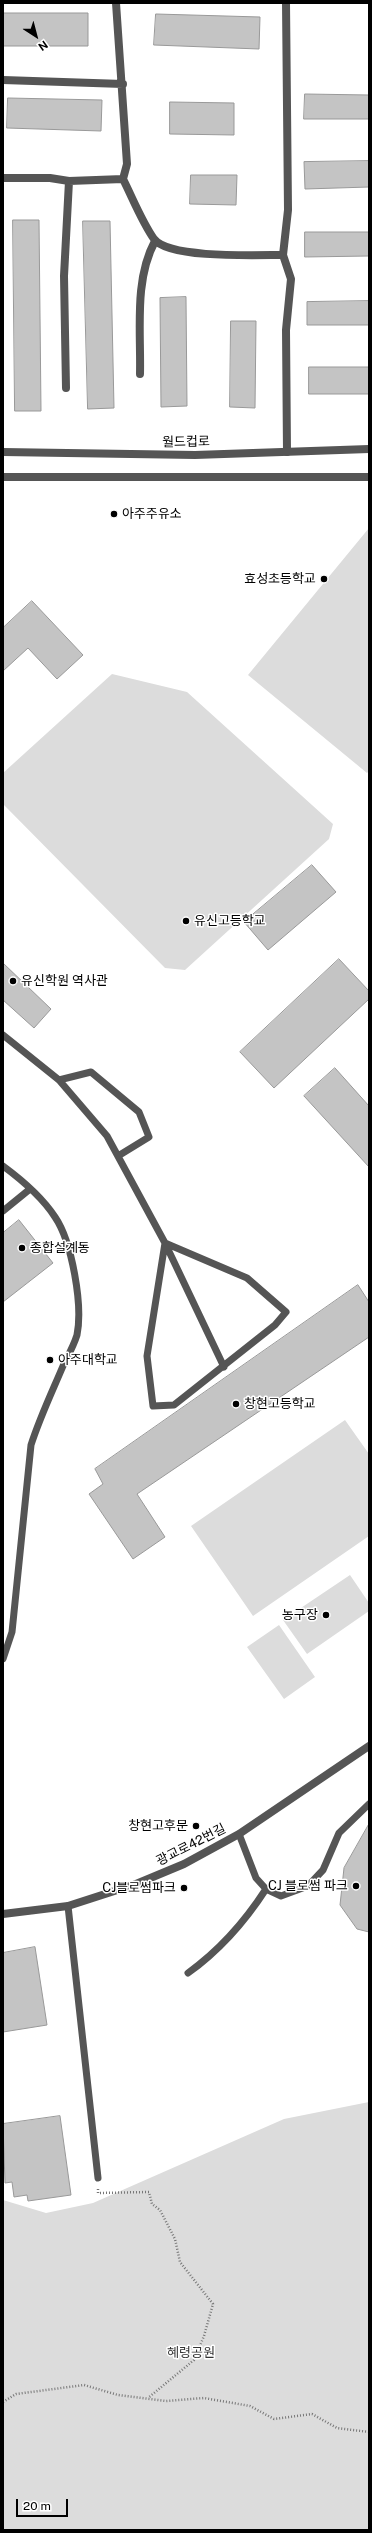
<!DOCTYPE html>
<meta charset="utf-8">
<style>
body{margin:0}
#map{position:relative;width:372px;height:2533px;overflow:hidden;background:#fff;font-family:"Public Sans",sans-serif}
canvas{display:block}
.frame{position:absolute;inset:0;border:4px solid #000;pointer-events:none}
.north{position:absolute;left:16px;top:16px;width:40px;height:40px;-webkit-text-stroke:3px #fff;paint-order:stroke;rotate:144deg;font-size:11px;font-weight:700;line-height:16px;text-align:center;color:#000}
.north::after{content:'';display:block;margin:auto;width:14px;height:18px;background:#000;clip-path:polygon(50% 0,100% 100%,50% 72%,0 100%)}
.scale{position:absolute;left:16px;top:2499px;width:52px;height:18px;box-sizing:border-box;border:2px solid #000;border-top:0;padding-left:5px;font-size:12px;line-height:14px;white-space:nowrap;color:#000;-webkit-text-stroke:3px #fff;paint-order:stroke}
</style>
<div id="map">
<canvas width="372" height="2533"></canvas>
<div class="frame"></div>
<div class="north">N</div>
<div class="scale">20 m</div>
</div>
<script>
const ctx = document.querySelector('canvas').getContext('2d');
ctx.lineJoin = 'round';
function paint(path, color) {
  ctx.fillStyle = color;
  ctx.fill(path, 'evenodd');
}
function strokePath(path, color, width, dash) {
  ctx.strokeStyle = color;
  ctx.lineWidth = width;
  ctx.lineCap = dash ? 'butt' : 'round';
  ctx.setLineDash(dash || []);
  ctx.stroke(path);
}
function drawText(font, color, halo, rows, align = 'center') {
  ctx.font = font + ' "Public Sans","Noto Sans KR",sans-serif';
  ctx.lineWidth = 3;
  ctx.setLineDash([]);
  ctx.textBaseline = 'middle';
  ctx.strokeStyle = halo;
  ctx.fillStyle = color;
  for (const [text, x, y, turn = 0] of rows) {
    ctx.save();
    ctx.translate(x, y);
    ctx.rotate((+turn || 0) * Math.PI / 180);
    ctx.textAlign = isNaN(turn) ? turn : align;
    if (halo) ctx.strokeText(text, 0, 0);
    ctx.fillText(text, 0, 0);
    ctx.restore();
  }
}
const green = new Path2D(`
 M 369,528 L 369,771 L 367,773 L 248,675 Z
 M 112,674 L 187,692 L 333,824 L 329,839 L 185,970 L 165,968 L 3,804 L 3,773 Z
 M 345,1420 L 369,1454 L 369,1536 L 253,1616 L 191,1526 Z
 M 350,1575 L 369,1603 L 369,1611 L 307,1654 L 283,1620 Z
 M 279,1625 L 315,1677 L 284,1699 L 247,1647 Z
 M 369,2102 L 369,2530 L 3,2530 L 3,2200 L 46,2213 L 93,2203 L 284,2119 Z`);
const building = new Path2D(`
 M 3,13 L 88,13 L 88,46 L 3,46 Z
 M 156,14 L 260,17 L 259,49 L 154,45 Z
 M 305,94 L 369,95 L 369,119 L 304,119 Z
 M 8,98 L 102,100 L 101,131 L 7,128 Z
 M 170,102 L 234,103 L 234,135 L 170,134 Z
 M 369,161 L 369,187 L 305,189 L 304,162 Z
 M 191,175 L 237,175 L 236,205 L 190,204 Z
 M 13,220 L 39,220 L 41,411 L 15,411 Z
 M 83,221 L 110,221 L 114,408 L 88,409 Z
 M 305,232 L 369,232 L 369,256 L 305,257 Z
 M 186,297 L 187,406 L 161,407 L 160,298 Z
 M 369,301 L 369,325 L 307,325 L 307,302 Z
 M 231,321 L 256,321 L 255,408 L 230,407 Z
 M 309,367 L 369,367 L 369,394 L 309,394 Z
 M 32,601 L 83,655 L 57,679 L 28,648 L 3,671 L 3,628 Z
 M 312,865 L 336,892 L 268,950 L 244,922 Z
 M 339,959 L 369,991 L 369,999 L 274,1088 L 240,1052 Z
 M 3,963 L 51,1009 L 34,1028 L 3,1000 Z
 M 335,1068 L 369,1106 L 369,1167 L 304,1096 Z
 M 19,1220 L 53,1263 L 3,1302 L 3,1233 Z
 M 358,1285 L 369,1302 L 369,1337 L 137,1494 L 165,1537 L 133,1559 L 89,1494 L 103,1484 L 95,1469 Z
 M 369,1824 L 369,1932 L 357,1929 L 340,1905 L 344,1868 Z
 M 35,1947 L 47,2025 L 3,2032 L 3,1953 Z
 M 60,2116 L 71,2195 L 28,2201 L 27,2195 L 14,2197 L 12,2182 L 5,2183 L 3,2124 Z`);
const path = new Path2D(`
 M 98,2189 L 98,2193 L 149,2192 L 152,2204 L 160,2210 L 175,2239 L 180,2262 L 213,2304 L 204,2336 L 194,2360 L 148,2398
 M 3,2402 L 16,2394 L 84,2385 L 118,2395 L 166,2401 L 204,2398 L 250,2406 L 274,2419 L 312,2414 L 337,2428 L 369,2432`);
const service = new Path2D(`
 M 3,1035 L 59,1080 L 107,1136 L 165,1243 L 224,1367
 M 59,1080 L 91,1072 L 139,1112 L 149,1137 L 118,1156
 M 3,1166 C 22,1180 42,1197 55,1217 C 72,1242 83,1305 77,1335 C 74,1345 68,1356 63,1366 C 52,1392 40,1417 31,1445 L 12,1632 L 3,1659
 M 3,1211 L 30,1189
 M 165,1243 L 247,1278 L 286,1312 L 275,1325 L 174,1405 L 153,1406 L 147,1356 Z
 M 239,1834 L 256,1878 L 266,1889 L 281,1896 L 308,1886 L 323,1870 L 339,1833 L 369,1804
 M 68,1906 L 98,2178
 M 188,1973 C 220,1950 244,1923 266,1889`);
const minor = new Path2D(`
 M 116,3 L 127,164 L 123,179 C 133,199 142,222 154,239 C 169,259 259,255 283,255
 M 286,3 L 288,210 L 283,255 L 291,279 L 286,330 L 287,452
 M 3,80 L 123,84
 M 3,178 L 50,178 L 69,181 L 123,179
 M 140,374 C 141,330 134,280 155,241
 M 66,388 L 64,276 L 69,181`);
const tertiary = new Path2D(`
 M 3,452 L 195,455 L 369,449
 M 3,477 L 369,477
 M 3,1914 L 68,1906 L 136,1884 L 184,1864 L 239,1834 L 369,1746`);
const markers = [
 [114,514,4,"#000"],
 [324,579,4,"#000"],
 [186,921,4,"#000"],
 [13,981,4,"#000"],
 [22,1248,4,"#000"],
 [50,1360,4,"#000"],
 [236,1404,4,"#000"],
 [326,1615,4,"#000"],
 [196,1826,4,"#000"],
 [356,1886,4,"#000"],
 [184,1888,4,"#000"]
];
const streetNames = [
 ["월드컵로",186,442,-1],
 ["광교로42번길",191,1845,-27]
];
const poiNames = [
 ["아주주유소",122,514],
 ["효성초등학교",316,579,"right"],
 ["유신고등학교",194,921],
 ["유신학원 역사관",21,981],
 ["종합설계동",30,1248],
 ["아주대학교",58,1360],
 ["창현고등학교",244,1404],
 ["농구장",318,1615,"right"],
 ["창현고후문",188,1826,"right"],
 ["CJ 블로썸 파크",348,1886,"right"],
 ["CJ블로썸파크",176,1888,"right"]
];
const parkNames = [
 ["혜령공원",191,2353]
];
paint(green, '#dcdcdc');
paint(building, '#c4c4c4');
strokePath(building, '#999', 1);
strokePath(path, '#777', 2.5, [1, 2]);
strokePath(service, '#555', 7);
strokePath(minor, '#555', 8);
strokePath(tertiary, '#555', 8);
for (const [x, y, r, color] of markers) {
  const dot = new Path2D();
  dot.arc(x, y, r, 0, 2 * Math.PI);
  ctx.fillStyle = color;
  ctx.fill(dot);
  strokePath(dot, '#fff', 1.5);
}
drawText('13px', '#000', '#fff', streetNames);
drawText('13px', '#000', '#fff', poiNames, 'left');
drawText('13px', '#333', '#fff', parkNames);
</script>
